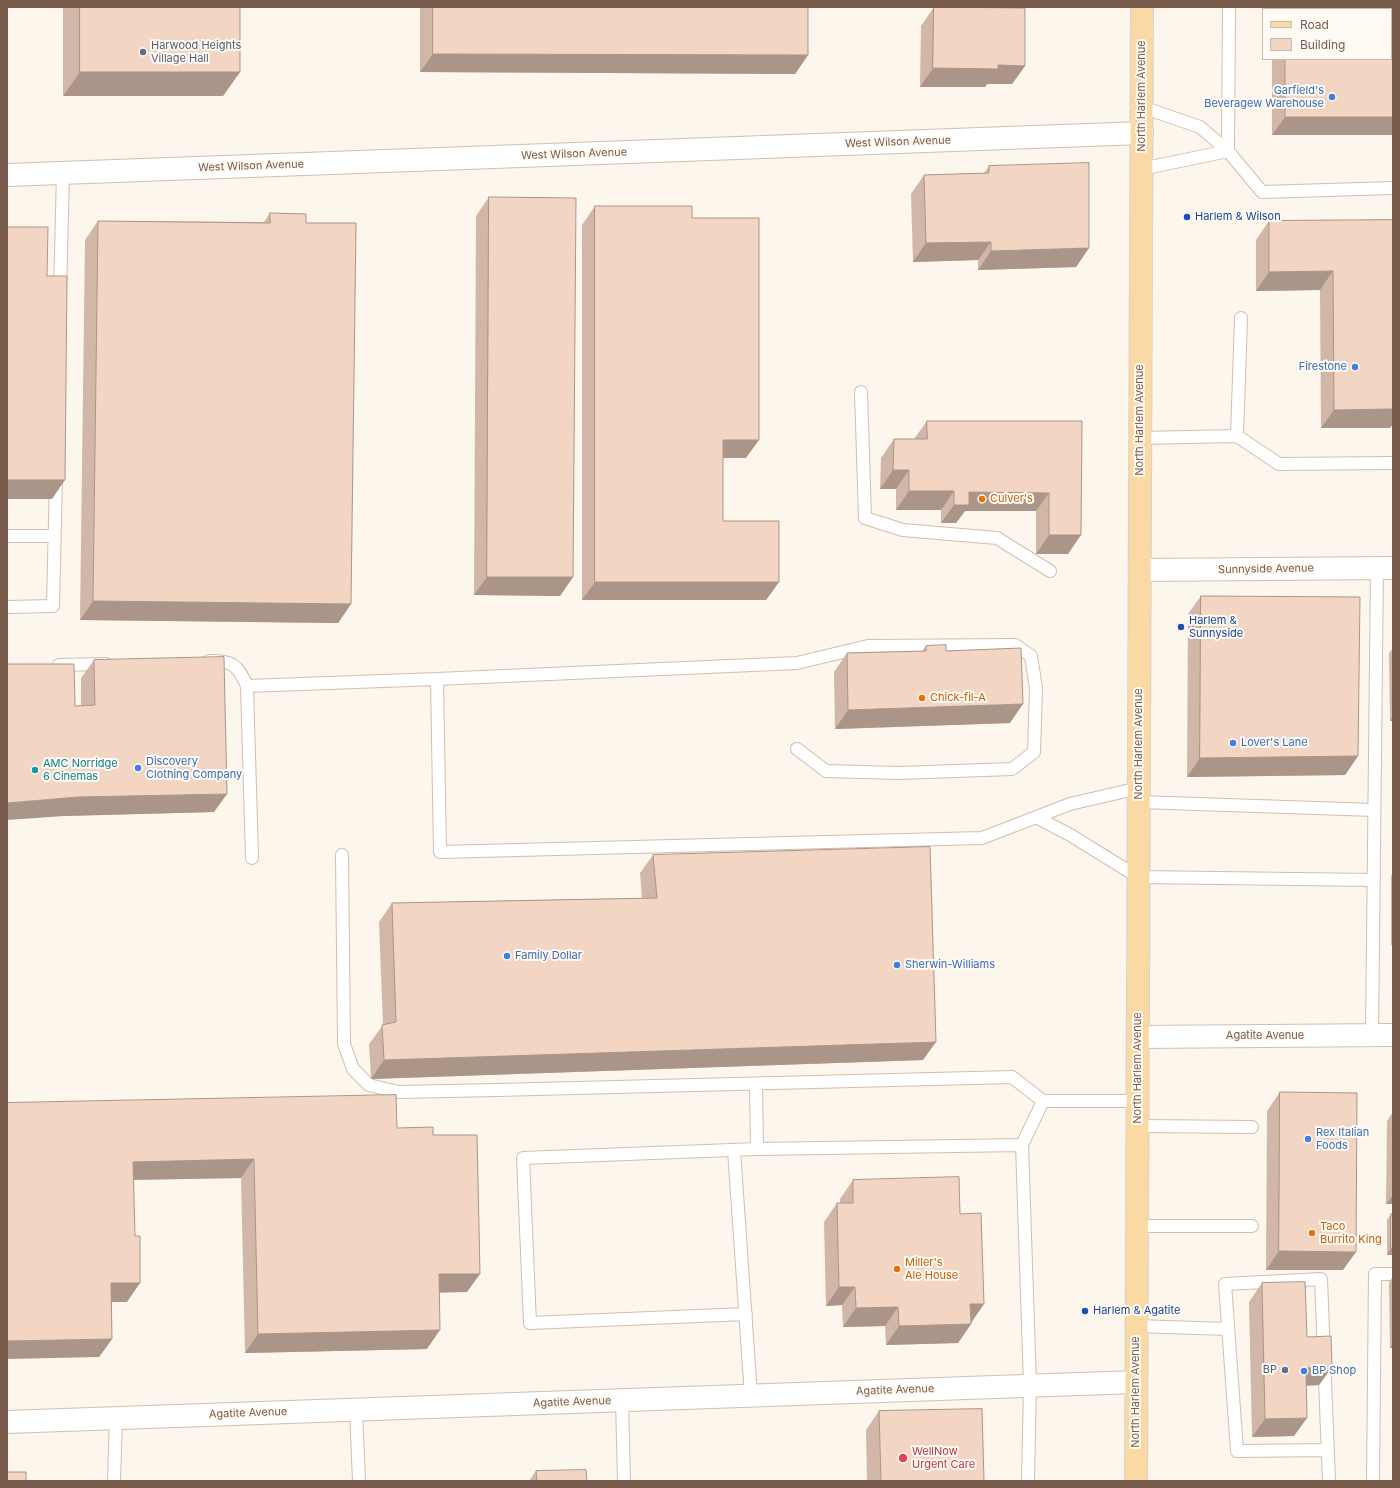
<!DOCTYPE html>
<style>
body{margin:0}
#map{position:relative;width:1400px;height:1488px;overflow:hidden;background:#fdf6ec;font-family:Inter,sans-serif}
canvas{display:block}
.frame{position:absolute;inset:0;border:8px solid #7a5c4d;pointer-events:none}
.legend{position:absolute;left:1262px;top:8px;width:130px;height:52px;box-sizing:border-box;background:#fffaf3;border:1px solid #cabbb1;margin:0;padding:5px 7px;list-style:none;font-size:12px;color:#7a5c4d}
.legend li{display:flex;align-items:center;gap:8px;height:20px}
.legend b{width:20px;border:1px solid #cabbb1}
</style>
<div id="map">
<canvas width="1400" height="1488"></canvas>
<div class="frame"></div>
<ul class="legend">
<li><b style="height:5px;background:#fbd9a5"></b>Road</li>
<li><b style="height:11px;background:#f3d5c3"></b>Building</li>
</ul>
</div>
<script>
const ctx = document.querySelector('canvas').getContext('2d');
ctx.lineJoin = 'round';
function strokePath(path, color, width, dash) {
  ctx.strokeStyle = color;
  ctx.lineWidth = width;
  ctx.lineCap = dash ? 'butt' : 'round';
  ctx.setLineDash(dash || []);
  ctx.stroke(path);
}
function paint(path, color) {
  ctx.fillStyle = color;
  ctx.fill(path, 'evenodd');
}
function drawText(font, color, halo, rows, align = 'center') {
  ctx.font = font + ' Inter,sans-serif';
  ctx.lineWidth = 4;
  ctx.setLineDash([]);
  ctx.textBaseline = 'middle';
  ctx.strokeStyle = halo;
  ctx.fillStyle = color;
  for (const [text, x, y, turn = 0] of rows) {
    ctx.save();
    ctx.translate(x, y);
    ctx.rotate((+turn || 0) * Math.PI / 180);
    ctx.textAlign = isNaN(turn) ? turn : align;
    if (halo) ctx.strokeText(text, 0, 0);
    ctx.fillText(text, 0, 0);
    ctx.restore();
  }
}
const lane = new Path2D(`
 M 1229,7 L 1228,151 L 1262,192 L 1393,188
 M 1141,169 L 1228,151 L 1200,127 L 1142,107
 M 60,293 L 63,173
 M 861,392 L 865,518 L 903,530 L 997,538 L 1050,571
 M 1237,436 L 1279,464 L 1393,463
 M 1140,438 L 1237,436 L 1241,318
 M 7,536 L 55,536
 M 7,607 L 53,606 L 56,477
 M 209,661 C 233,661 237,664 247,686
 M 59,665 L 106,664
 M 797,749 L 826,771 L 899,773 L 1012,769 L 1034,752 L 1036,688 L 1031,656 L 1015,645 L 868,646 L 797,663 L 437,679 L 440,852 L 982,838 L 1070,804 L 1139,788
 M 1139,802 L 1374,810
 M 1036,817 L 1072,836 L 1138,877 L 1374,880
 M 342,855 L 344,1044 L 353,1069 L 369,1085 L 398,1092 L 497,1090 L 1012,1077 L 1043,1101 L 1138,1101
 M 252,858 L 247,686 L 437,679
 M 1372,1035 L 1377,568
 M 756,1084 L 757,1149 L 1022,1145 L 1043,1101
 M 1137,1126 L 1252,1127
 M 1022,1145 L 1030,1385 L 1028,1481
 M 734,1150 L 751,1396
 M 1137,1226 L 1252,1226
 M 746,1314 L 530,1323 L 523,1158 L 757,1149
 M 1136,1326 L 1228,1329
 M 622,1400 L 624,1481
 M 356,1410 L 359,1481
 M 1328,1450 L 1237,1451 L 1225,1284 L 1321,1279 L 1329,1481
 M 114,1481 L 116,1418
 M 1373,1481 L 1375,1274 L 1393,1274`);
const street = new Path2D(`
 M 7,175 L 1142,133
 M 1140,570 L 1393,568
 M 1138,1037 L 1393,1035
 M 7,1422 L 1136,1382`);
const primary = new Path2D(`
 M 1136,1481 L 1142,7`);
const wall = new Path2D(`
 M 63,7 L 240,7 L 240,72 L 223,96 L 63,96 Z
 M 420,7 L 808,7 L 808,55 L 795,74 L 420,72 Z
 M 934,7 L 1025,66 L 1012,84 L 987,84 L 985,87 L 920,87 L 921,26 Z
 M 1272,7 L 1393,7 L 1393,135 L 1272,135 L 1272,59 L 1391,59 L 1391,9 L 1272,9 Z
 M 989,166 L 1089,248 L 1076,267 L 978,270 L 978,260 L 913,262 L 911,194 L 924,175 L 984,173 Z
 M 489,197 L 573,577 L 560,596 L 474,595 L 476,216 Z
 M 595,206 L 692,218 L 746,458 L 723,458 L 723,521 L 779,582 L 766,600 L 582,600 L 582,225 Z
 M 270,213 L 306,223 L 351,604 L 338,623 L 80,620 L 85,240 L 98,221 L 264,222 Z
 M 1393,220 L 1393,424 L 1390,428 L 1321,428 L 1320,290 L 1256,291 L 1256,240 L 1269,221 Z
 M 927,421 L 1082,421 L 1068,554 L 1036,554 L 1036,511 L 965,511 L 956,523 L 941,523 L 941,510 L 896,510 L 896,489 L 880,489 L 881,458 L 894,439 L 914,439 Z
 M 1201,596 L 1358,756 L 1345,775 L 1187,777 L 1188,614 Z
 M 926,646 L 946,651 L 1010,723 L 835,729 L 834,672 L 847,653 L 922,651 Z
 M 1393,648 L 1393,721 L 1390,721 L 1389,653 Z
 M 94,660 L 214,812 L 64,816 L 75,706 L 81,706 L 81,678 Z
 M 1393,762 L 1393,791 L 1392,791 L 1392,764 Z
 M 653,855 L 923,1060 L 371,1079 L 369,1044 L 383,1025 L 379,922 L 392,903 L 642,898 L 640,873 Z
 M 1393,873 L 1393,945 L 1391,945 L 1391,876 Z
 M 1280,1092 L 1343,1270 L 1266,1270 L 1267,1111 Z
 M 7,1103 L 397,1128 L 433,1135 L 467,1292 L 439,1292 L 427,1349 L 245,1353 L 241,1178 L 134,1180 L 127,1302 L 112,1302 L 112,1339 L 99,1357 Z
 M 1393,1112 L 1393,1204 L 1386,1204 L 1387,1121 Z
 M 853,1180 L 971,1323 L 971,1324 L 958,1343 L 886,1345 L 885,1326 L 843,1327 L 842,1305 L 826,1306 L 824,1222 L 837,1203 L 840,1203 L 840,1199 Z
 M 1391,1214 L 1393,1255 L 1387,1255 L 1387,1220 Z
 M 1393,1276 L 1393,1348 L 1390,1348 L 1389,1283 Z
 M 1262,1283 L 1332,1367 L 1319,1385 L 1306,1386 L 1294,1436 L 1252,1437 L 1249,1302 Z
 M 879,1411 L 984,1481 L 867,1481 L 866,1430 Z
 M 536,1471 L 587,1481 L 529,1481 Z`);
const shadedWall = new Path2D(`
 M 433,54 L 808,55 L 795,74 L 420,72 Z
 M 998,65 L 1025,66 L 1012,84 L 987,84 L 985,87 L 920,87 L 933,68 Z
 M 80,72 L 240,72 L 223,96 L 63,96 Z
 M 1285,117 L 1393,117 L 1393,135 L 1272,135 Z
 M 991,242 L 978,260 L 913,262 L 926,243 Z
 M 1089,248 L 1076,267 L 978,270 L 991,251 Z
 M 1333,271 L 1320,290 L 1256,291 L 1269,272 Z
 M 1393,409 L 1393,424 L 1390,428 L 1321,428 L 1334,410 Z
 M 723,440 L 759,440 L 746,458 L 710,458 Z
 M 893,470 L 909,470 L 896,489 L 880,489 Z
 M 7,480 L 65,480 L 52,499 L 7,499 Z
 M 909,491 L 954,491 L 941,510 L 896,510 Z
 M 969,492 L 1049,493 L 1036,511 L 965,511 L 956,523 L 941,523 L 954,505 Z
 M 1049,535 L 1081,535 L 1068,554 L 1036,554 Z
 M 487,577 L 573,577 L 560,596 L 474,595 Z
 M 595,582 L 779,582 L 766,600 L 582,600 Z
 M 93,601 L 351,604 L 338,623 L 80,620 Z
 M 1023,704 L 1010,723 L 835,729 L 848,710 Z
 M 1393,716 L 1393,721 L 1390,721 Z
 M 1358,756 L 1345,775 L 1187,777 L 1200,758 Z
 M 227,794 L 214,812 L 64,816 L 7,820 L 7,803 L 78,797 Z
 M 936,1042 L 923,1060 L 371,1079 L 384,1060 Z
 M 254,1159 L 241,1178 L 120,1180 L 133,1162 Z
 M 1393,1195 L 1393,1204 L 1386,1204 Z
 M 1391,1248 L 1393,1248 L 1393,1255 L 1387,1255 Z
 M 1279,1251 L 1356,1252 L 1343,1270 L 1266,1270 Z
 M 439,1274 L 480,1274 L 467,1292 L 426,1293 Z
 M 111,1283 L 140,1283 L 127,1302 L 98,1302 Z
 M 839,1287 L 855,1287 L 842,1305 L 826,1306 Z
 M 970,1304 L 984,1304 L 971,1323 Z
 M 898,1307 L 885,1326 L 843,1327 L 856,1308 Z
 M 971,1324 L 958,1343 L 886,1345 L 899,1326 Z
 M 440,1330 L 427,1349 L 245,1353 L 258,1334 Z
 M 112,1339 L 99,1357 L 7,1359 L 7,1341 Z
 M 1393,1343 L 1393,1348 L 1390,1348 Z
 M 1332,1367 L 1319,1385 L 1293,1386 L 1306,1368 Z
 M 1307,1418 L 1294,1436 L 1252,1437 L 1265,1419 Z`);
const building = new Path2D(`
 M 80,7 L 240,7 L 240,72 L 80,72 Z
 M 433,7 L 808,7 L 808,55 L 433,54 Z
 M 934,7 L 1025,8 L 1025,66 L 998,65 L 998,69 L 933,68 Z
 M 1285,7 L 1393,7 L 1393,117 L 1285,117 L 1285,59 L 1391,59 L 1391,9 L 1285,9 Z
 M 1089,163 L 1089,248 L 991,251 L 991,242 L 926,243 L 924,175 L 989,173 L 989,166 Z
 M 489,197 L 576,198 L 573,577 L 487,577 Z
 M 595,206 L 692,206 L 692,218 L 759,218 L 759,440 L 723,440 L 723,521 L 779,521 L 779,582 L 595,582 Z
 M 270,213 L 306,214 L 306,223 L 356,223 L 351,604 L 93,601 L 98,221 L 270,223 Z
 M 1393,220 L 1393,409 L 1334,410 L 1333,271 L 1269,272 L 1269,221 Z
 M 7,227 L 48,227 L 47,276 L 67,276 L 65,480 L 7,480 Z
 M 927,421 L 1082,421 L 1081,535 L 1049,535 L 1049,493 L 969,492 L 969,505 L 954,505 L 954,491 L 909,491 L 909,470 L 893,470 L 894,439 L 927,439 Z
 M 1201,596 L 1360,597 L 1358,756 L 1200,758 Z
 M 946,645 L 946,651 L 1021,648 L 1023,704 L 848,710 L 847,653 L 926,651 L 926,646 Z
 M 224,657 L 227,794 L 78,797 L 7,803 L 7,664 L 74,664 L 75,706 L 95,705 L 94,660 Z
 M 930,847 L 936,1042 L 384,1060 L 382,1025 L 396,1022 L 392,903 L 657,898 L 653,855 Z
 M 1280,1092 L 1357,1093 L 1356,1252 L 1279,1251 Z
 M 396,1095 L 397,1128 L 433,1127 L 433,1135 L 477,1135 L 480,1274 L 439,1274 L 440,1330 L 258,1334 L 254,1159 L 133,1162 L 135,1236 L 140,1236 L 140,1283 L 111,1283 L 112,1339 L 7,1341 L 7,1103 Z
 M 959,1177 L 960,1214 L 981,1213 L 984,1304 L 970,1304 L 971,1324 L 899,1326 L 898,1307 L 856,1308 L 855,1287 L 839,1287 L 837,1203 L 853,1203 L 853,1180 Z
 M 1391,1214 L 1393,1214 L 1393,1248 L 1391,1248 Z
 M 1305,1282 L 1307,1337 L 1331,1336 L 1332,1367 L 1306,1368 L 1307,1418 L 1265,1419 L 1262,1283 Z
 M 982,1409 L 984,1481 L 881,1481 L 879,1411 Z
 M 586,1470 L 587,1481 L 537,1481 L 536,1471 Z
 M 7,1472 L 26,1472 L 26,1481 L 7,1481 Z`);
const markers = [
 [143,52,4,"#5c6f8a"],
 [1332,97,4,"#3f7fe0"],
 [1187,217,4,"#1a4fb4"],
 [1355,367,4,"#3f7fe0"],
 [982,499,4,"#e8710a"],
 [1181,627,4,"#1a4fb4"],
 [922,698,4,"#e8710a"],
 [1233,743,4,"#3f7fe0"],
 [138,768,4,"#3f7fe0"],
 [35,770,4,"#0f9aa8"],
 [507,956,4,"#3f7fe0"],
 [897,965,4,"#3f7fe0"],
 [1308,1139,4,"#3f7fe0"],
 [1312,1233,4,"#e8710a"],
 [897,1269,4,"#e8710a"],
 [1085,1311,4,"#1a4fb4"],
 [1285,1370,4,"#5c6f8a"],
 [1304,1371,4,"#3f7fe0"],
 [903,1458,5,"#e0444e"]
];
const serviceNames = [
 ["Harwood Heights",151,46],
 ["Village Hall",151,59],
 ["BP",1277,1370,"right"]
];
const shopNames = [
 ["Garfield's",1324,91,"right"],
 ["Beveragew Warehouse",1324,104,"right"],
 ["Firestone",1347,367,"right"],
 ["Lover's Lane",1241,743],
 ["Discovery",146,762],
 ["Clothing Company",146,775],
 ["Family Dollar",515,956],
 ["Sherwin-Williams",905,965],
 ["Rex Italian",1316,1133],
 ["Foods",1316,1146],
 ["BP Shop",1312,1371]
];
const streetNames = [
 ["North Harlem Avenue",1142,96,-90],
 ["West Wilson Avenue",898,142,-2],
 ["West Wilson Avenue",574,154,-2],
 ["West Wilson Avenue",251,166,-2],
 ["North Harlem Avenue",1140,420,-90],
 ["Sunnyside Avenue",1266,569,-1],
 ["North Harlem Avenue",1139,744,-90],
 ["Agatite Avenue",1265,1036],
 ["North Harlem Avenue",1138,1068,-90],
 ["Agatite Avenue",895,1390,-2],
 ["North Harlem Avenue",1136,1392,-90],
 ["Agatite Avenue",572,1402,-2],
 ["Agatite Avenue",248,1413,-2]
];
const transitNames = [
 ["Harlem & Wilson",1195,217],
 ["Harlem &",1189,621],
 ["Sunnyside",1189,634],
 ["Harlem & Agatite",1093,1311]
];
const foodNames = [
 ["Culver's",990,499],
 ["Chick-fil-A",930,698],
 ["Taco",1320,1227],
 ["Burrito King",1320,1240],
 ["Miller's",905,1263],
 ["Ale House",905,1276]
];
const cultureNames = [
 ["AMC Norridge",43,764],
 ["6 Cinemas",43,777]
];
const healthNames = [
 ["WellNow",912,1452],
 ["Urgent Care",912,1465]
];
strokePath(lane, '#d1beb0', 14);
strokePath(street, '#d1beb0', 24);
strokePath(primary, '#dad1cd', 24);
strokePath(lane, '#fff', 12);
strokePath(street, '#fff', 22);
strokePath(primary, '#fbd9a5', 22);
paint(wall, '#d1b7a8');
paint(shadedWall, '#aa9588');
paint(building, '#f3d5c3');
strokePath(building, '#aa9588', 1);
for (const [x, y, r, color] of markers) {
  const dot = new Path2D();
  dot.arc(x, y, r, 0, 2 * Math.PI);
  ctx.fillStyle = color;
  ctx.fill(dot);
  strokePath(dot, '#fffaf3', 1.5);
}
drawText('11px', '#4e5e75', '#fffaf3', serviceNames, 'left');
drawText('11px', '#366cbe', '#fffaf3', shopNames, 'left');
drawText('11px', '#7a5c4d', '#fffaf3', streetNames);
drawText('11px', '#164399', '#fffaf3', transitNames, 'left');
drawText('11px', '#c56008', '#fffaf3', foodNames, 'left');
drawText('11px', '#0d838f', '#fffaf3', cultureNames, 'left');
drawText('11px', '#be3a42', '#fffaf3', healthNames, 'left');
</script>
